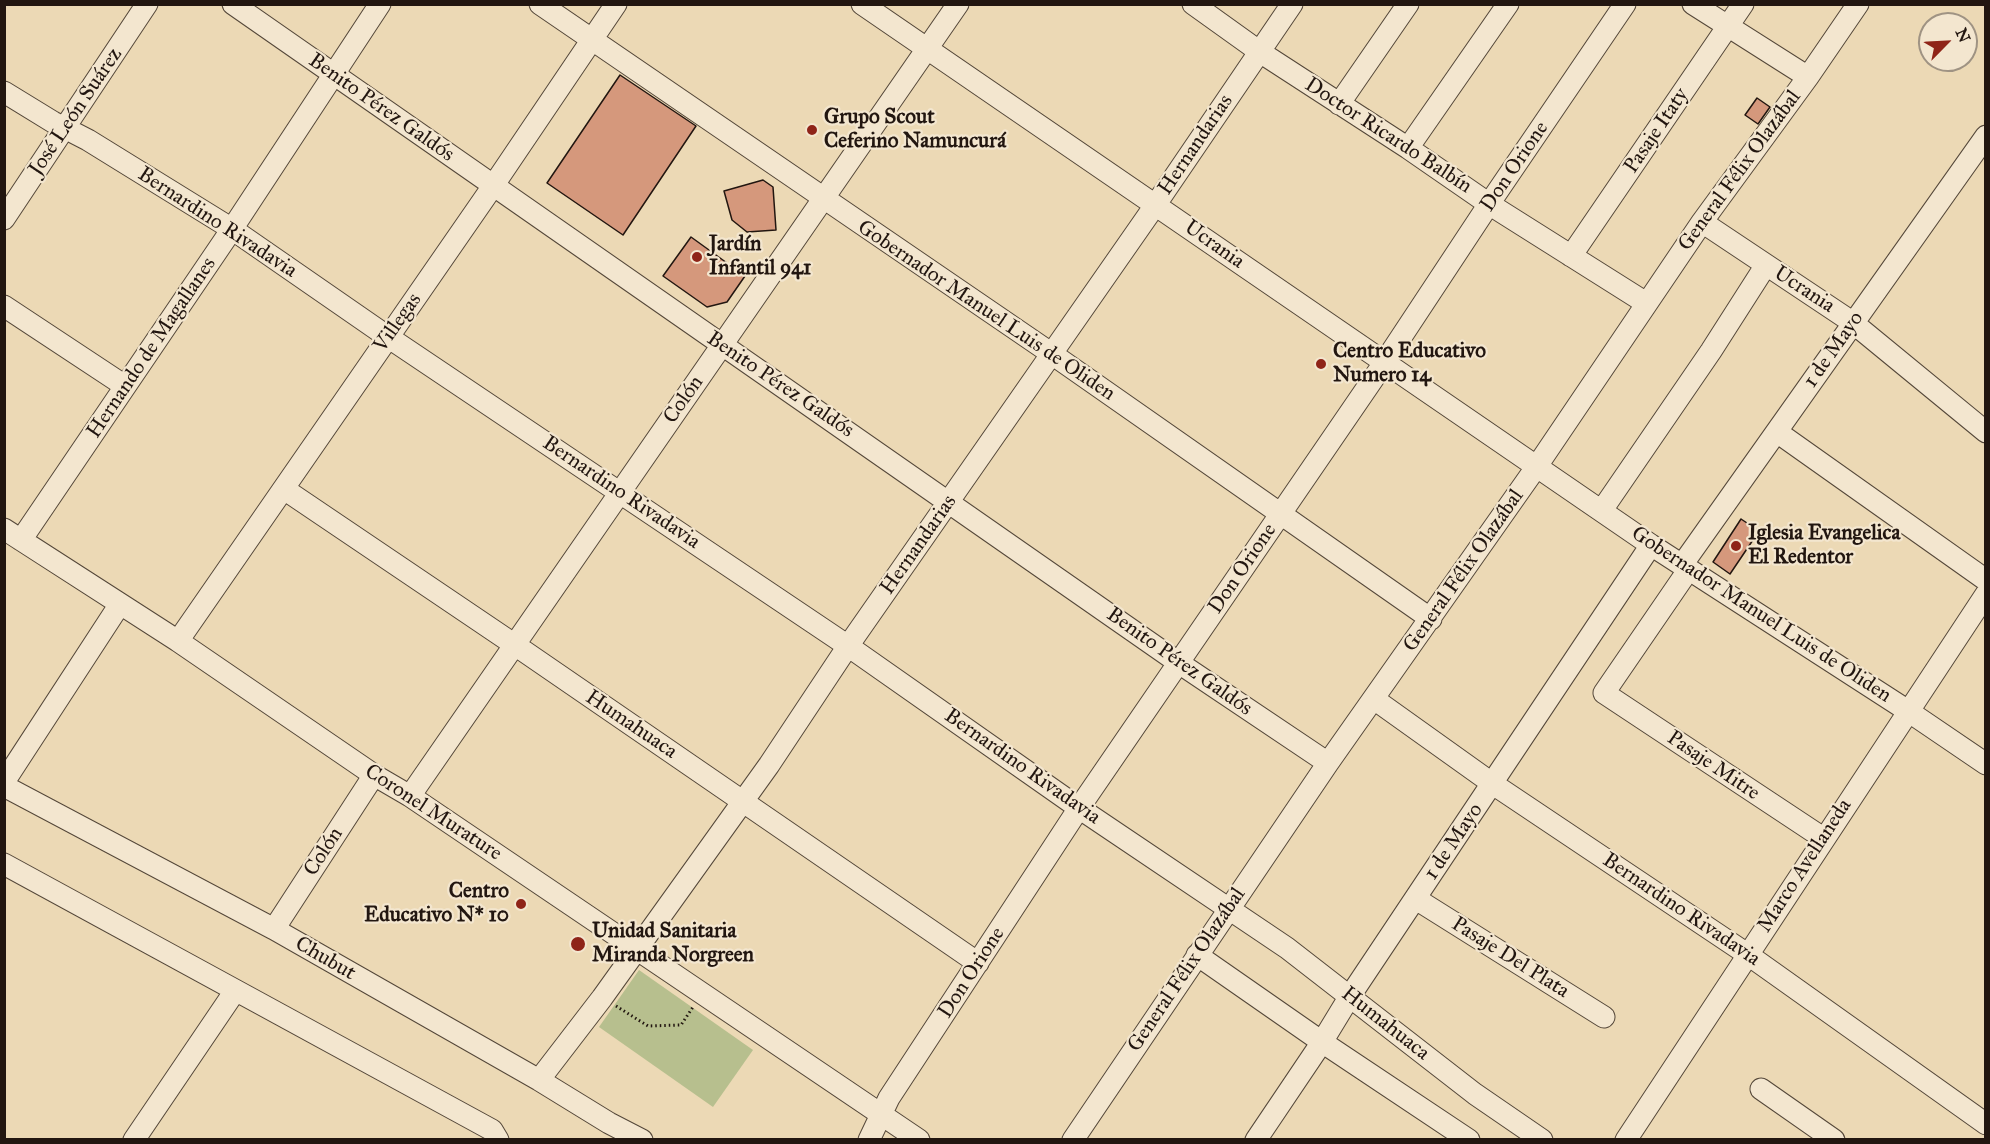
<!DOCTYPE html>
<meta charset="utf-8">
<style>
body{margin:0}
#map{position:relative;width:1990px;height:1144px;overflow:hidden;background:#ecd9b5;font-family:"IM FELL Great Primer",serif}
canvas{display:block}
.frame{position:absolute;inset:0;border:6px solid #221610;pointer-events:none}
.north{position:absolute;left:1918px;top:12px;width:60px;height:60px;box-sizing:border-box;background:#f3e6cf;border:2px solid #9f9383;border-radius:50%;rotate:66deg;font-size:16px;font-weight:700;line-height:24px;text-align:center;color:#221610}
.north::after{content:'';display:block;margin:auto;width:21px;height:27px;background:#8f2418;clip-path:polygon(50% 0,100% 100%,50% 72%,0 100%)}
</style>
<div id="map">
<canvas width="1990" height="1144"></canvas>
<div class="frame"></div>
<div class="north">N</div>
</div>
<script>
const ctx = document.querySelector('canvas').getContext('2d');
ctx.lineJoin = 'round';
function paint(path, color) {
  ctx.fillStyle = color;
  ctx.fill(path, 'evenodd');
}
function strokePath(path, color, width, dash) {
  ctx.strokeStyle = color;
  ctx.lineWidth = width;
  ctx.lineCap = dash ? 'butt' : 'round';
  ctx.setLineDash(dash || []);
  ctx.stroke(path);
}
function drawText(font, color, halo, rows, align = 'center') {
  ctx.font = font + ' "IM FELL Great Primer",serif';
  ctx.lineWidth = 4.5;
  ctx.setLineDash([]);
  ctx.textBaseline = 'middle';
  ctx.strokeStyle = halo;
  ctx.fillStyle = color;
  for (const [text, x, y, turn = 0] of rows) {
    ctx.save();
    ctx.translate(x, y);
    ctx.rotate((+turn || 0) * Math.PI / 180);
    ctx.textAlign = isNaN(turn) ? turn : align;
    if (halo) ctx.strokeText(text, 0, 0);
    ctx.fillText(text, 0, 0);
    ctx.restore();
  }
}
const green = new Path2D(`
 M 639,970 L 753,1050 L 713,1107 L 599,1027 Z`);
const building = new Path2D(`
 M 620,75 L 696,126 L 623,235 L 547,183 Z
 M 1757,98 L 1770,107 L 1758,124 L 1745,115 Z
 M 763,180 L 773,187 L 776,230 L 747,232 L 732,220 L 724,191 Z
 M 691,237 L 745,276 L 727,302 L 707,307 L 663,276 Z
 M 1741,519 L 1759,531 L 1730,574 L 1713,562 Z`);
const path = new Path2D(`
 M 616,1006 L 648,1026 L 681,1025 L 693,1007`);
const minor = new Path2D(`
 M 233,4 L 1179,663 L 1328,763
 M 540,4 L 1052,354 L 1431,619
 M 862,4 L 1651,545 L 1908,711 L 1986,764
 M 1193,4 L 1260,52 L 1408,148 L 1489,204 L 1646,303
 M 1693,4 L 1808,77
 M 4,92 L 53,122 L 88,140 L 232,229 L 388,337 L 848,646 L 1079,808 L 1287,948 L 1475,1094 L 1542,1140
 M 1339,104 L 1408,4
 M 1408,148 L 1508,4
 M 4,219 L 147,4
 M 1702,222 L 1852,322 L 1986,432
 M 1571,256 L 1743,4
 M 4,306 L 125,386
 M 1777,432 L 1986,580
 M 284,489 L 515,645 L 978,963
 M 1602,510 L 1711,351 L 1766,265
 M 4,529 L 178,641 L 374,775 L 410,796 L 919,1140
 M 21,540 L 232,229 L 380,4
 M 1682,565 L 1986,136
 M 1689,569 L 1604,693 L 1823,838
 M 178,641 L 493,186 L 616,4
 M 1374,699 L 1493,784 L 1747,954 L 1986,1124
 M 4,782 L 120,604
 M 4,786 L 274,929 L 539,1080 L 609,1123 L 642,1140
 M 410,796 L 958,4
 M 4,864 L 492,1130 L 498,1140
 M 1416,899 L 1604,1017
 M 274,929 L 374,775
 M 1197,955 L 1322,1042 L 1469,1140
 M 539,1080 L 602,998 L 769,765 L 848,646 L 1156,204 L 1292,4
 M 1761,1089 L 1834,1140
 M 134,1140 L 235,991
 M 869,1140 L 889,1098 L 1079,808 L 1384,363 L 1489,204 L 1625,4
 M 1073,1140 L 1328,763 L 1537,466 L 1702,222 L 1808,77 L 1858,4
 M 1256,1140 L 1322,1042 L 1350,996 L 1651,545
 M 1626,1140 L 1986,594`);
const markers = [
 [812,130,6,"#8f2418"],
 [697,257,6,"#8f2418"],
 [1321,364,6,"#8f2418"],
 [1736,546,6,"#8f2418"],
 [521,904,6,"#8f2418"],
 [578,944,8,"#8f2418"]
];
const streetNames = [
 ["Benito Pérez Galdós",381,108,35],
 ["José León Suárez",76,112,-56],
 ["Pasaje Itaty",1657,131,-56],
 ["Doctor Ricardo Balbín",1388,136,33],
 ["Hernandarias",1196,145,-56],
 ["Don Orione",1515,167,-56],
 ["General Félix Olazábal",1740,171,-54],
 ["Bernardino Rivadavia",217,223,33],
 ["Ucrania",1214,245,35],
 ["Ucrania",1804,290,33],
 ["Gobernador Manuel Luis de Oliden",986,311,34],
 ["Villegas",398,323,-55],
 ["Hernando de Magallanes",152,348,-56],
 ["1 de Mayo",1834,350,-55],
 ["Benito Pérez Galdós",780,385,34],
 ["Colón",684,400,-55],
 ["Bernardino Rivadavia",621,493,34],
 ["Hernandarias",919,545,-55],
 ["Don Orione",1243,569,-56],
 ["General Félix Olazábal",1464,571,-55],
 ["Gobernador Manuel Luis de Oliden",1761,615,33],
 ["Benito Pérez Galdós",1179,662,35],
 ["Humahuaca",631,725,34],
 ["Pasaje Mitre",1713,766,34],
 ["Bernardino Rivadavia",1022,767,35],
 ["Coronel Murature",433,813,33],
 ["1 de Mayo",1454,842,-56],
 ["Colón",324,852,-57],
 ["Marco Avellaneda",1805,866,-57],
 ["Bernardino Rivadavia",1681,910,34],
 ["Pasaje Del Plata",1510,958,32],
 ["Chubut",325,959,30],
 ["General Félix Olazábal",1187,970,-56],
 ["Don Orione",972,973,-57],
 ["Humahuaca",1385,1024,38]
];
const poiNames = [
 ["Grupo Scout",824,118],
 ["Ceferino Namuncurá",824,142],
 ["Jardín",709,245],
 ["Infantil 941",709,269],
 ["Centro Educativo",1333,352],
 ["Numero 14",1333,376],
 ["Iglesia Evangelica",1748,534],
 ["El Redentor",1748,558],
 ["Centro",509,892,"right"],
 ["Educativo N* 10",509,916,"right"],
 ["Unidad Sanitaria",592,932],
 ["Miranda Norgreen",592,956]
];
paint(green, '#b7bf8e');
paint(building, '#d5987c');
strokePath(building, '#221610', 1.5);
strokePath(minor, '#544739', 23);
strokePath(path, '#221610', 3, [1.5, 3]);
strokePath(minor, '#f3e6cf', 21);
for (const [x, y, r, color] of markers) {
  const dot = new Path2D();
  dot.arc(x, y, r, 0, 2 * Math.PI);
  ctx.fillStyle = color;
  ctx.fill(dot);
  strokePath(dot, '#f3e6cf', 2);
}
drawText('21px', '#221610', '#f3e6cf', streetNames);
drawText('bold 21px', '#221610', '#f3e6cf', poiNames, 'left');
</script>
